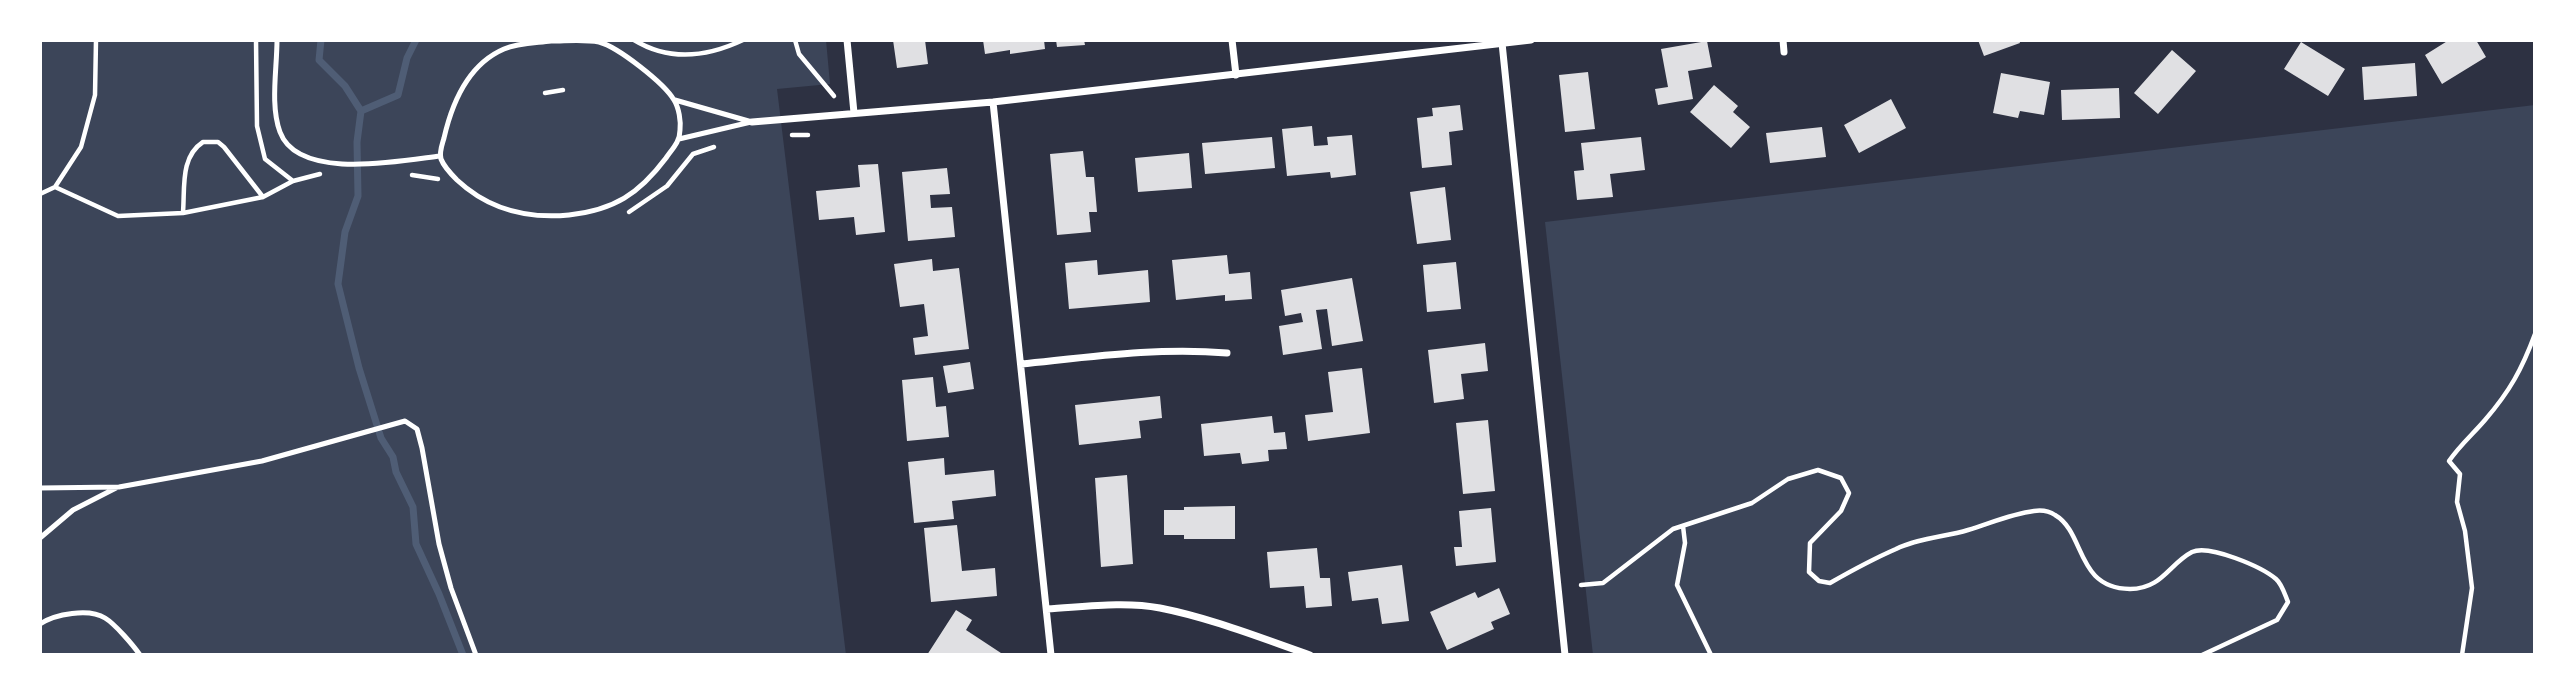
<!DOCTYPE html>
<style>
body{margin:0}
#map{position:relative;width:2575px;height:695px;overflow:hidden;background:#2d3142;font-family:"Open Sans",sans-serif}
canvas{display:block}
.frame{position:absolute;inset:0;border:42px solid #fff;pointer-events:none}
</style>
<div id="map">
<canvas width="2575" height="695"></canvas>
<div class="frame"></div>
</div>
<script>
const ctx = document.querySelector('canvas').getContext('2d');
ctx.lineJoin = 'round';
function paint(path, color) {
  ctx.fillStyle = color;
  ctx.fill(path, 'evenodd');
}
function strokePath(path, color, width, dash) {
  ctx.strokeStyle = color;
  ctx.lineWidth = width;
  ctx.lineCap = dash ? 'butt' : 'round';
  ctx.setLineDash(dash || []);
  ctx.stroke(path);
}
const green = new Path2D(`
 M 40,40 L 826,40 L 830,84 L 777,89 L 846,655 L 40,655 Z
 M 2535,105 L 2535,655 L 1593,655 L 1545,222 Z`);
const stream = new Path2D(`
 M 321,40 L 319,60 L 345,86 L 361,111 L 357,142 L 358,196 L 345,232 L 338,284 L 359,368 L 381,438 L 393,457 L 396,472 L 413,507 L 416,544 L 439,594 L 463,655
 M 361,111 L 398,95 L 407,58 L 416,40`);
const building = new Path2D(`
 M 893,40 L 925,40 L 928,64 L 897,68 Z
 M 983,40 L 1044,40 L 1045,49 L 1010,54 L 1010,50 L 985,54 Z
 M 1056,40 L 1084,40 L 1085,45 L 1057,47 Z
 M 1978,40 L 2019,40 L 2020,43 L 1984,56 Z
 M 2449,40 L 2476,40 L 2486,57 L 2442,84 L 2425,55 Z
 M 1707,41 L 1712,67 L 1688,71 L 1693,99 L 1658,105 L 1655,89 L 1668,87 L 1661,49 Z
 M 2301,42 L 2345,69 L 2328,96 L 2284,69 Z
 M 2172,50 L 2196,71 L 2158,114 L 2134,93 Z
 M 2415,63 L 2417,96 L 2364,100 L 2362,67 Z
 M 1588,72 L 1595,129 L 1565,132 L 1559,75 Z
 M 2001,73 L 2050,82 L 2044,115 L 2020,111 L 2018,118 L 1993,113 Z
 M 1714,85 L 1738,106 L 1733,112 L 1750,127 L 1731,148 L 1690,112 Z
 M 2119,88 L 2120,118 L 2062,120 L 2061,90 Z
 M 1891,99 L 1906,128 L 1859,153 L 1844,125 Z
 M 1460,105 L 1463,130 L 1449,132 L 1452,165 L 1422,168 L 1417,118 L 1433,116 L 1432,108 Z
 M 1312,126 L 1314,146 L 1328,145 L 1327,137 L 1352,135 L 1356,175 L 1331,178 L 1330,172 L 1287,176 L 1282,129 Z
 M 1822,127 L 1826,157 L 1770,163 L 1766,133 Z
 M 1272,137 L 1275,168 L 1205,174 L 1202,143 Z
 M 1641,137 L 1645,170 L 1610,174 L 1613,197 L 1577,200 L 1574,171 L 1584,170 L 1581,143 Z
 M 1083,151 L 1086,177 L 1094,177 L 1097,212 L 1089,212 L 1091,232 L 1057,235 L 1050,154 Z
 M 1189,153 L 1192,188 L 1138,192 L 1135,158 Z
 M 878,164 L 885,232 L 856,235 L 854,217 L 819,220 L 816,191 L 860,187 L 858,165 Z
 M 947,168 L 950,194 L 930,195 L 931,208 L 952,207 L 955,237 L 908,241 L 902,172 Z
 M 1445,187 L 1451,240 L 1417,244 L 1410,192 Z
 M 1227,255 L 1229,274 L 1250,272 L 1252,299 L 1225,301 L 1225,295 L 1176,300 L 1172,260 Z
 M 932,259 L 933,271 L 959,268 L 969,349 L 915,355 L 913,338 L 928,336 L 924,304 L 900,307 L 894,264 Z
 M 1097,260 L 1098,275 L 1148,270 L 1150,302 L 1069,309 L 1065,263 Z
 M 1456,262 L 1461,309 L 1427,312 L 1423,265 Z
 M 1352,278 L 1363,341 L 1332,346 L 1327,309 L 1316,310 L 1322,349 L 1283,355 L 1279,326 L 1303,322 L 1301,313 L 1285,316 L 1281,290 Z
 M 1485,343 L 1488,371 L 1461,374 L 1464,399 L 1434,403 L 1428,350 Z
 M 970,362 L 974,389 L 948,393 L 943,366 Z
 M 1362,368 L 1370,433 L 1308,441 L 1305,415 L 1333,412 L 1328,372 Z
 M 933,377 L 936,407 L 946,406 L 949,437 L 907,441 L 902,380 Z
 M 1160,396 L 1162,418 L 1139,421 L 1141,438 L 1079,445 L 1075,405 Z
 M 1272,416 L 1274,433 L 1285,432 L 1287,449 L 1268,450 L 1269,461 L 1242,464 L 1240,453 L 1204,456 L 1201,424 Z
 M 1488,420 L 1495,491 L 1463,494 L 1456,423 Z
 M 944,458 L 945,475 L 994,470 L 996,496 L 952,501 L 954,519 L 914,523 L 908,462 Z
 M 1127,475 L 1133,564 L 1101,567 L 1095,478 Z
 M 1235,506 L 1235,539 L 1184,539 L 1184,535 L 1164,535 L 1164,510 L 1184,510 L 1184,507 Z
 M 1491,508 L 1496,562 L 1456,566 L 1454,547 L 1462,547 L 1459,511 Z
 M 957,525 L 962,571 L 995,568 L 997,596 L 931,602 L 924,528 Z
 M 1317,548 L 1320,578 L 1330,578 L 1332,606 L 1306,608 L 1304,586 L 1270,588 L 1267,552 Z
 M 1402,565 L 1409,621 L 1382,624 L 1378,598 L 1352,601 L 1348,572 Z
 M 1499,588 L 1510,614 L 1491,622 L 1494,629 L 1447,650 L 1430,612 L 1475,592 L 1478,598 Z
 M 956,610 L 972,620 L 966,630 L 1004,655 L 927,655 Z`);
const path = new Path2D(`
 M 256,40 L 257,126 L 265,159 L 293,181
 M 634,40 C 670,62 707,57 743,40
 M 795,40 L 799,54 L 834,96
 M 545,93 L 563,90
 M 792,135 L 808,135
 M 412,175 L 438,179
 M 55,187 L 81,147 L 95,95 L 96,40
 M 40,194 L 55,187 L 118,216 L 183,213 L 263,197 L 293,181 L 320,174
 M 183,212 C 185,188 180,157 203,142 L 218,142 L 224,147 L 263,197
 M 629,212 L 667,186 L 693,154 L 714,147
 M 1683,526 L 1685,543 L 1677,585 L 1711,655
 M 1581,585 L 1603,583 L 1673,529 L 1752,503 L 1788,479 L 1818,470 L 1841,478 L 1849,493 L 1841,511 L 1810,543 L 1809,572 L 1819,581 L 1830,583 C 1851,571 1873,559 1896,549 C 1918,538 1945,537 1968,530 C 1991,523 2011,514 2034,511 C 2041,510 2049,511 2055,515 C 2086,533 2075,588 2130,589 C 2162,589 2169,564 2192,552 C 2209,544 2262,567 2276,579 C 2282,584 2285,595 2288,602 L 2277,620 L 2202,655
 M 2462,655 L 2472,588 L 2465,531 L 2457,502 L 2460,474 L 2449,461 C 2460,445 2473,434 2485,420 C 2510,391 2522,369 2535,334`);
const service = new Path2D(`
 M 277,40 C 277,69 270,105 280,132 C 298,181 400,161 440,156
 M 551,41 C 566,41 584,39 599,42 C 618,47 664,83 674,100 C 679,108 681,121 680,130 C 680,142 672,149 666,158 C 639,194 614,210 569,215 C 527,219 488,209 457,180 C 451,174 444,167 441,159 C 439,152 442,145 444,138 C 452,103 469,64 504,49 C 518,43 536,43 551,41 Z
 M 675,100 L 752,122
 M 679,139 L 751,122
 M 40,488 L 119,487 L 262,461 L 405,421 L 417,429 L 422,448 L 439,544 L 451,588 L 476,655
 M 40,538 L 73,510 L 116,488
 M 40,624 C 55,614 89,608 105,618 C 115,624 133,645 140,655`);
const minor = new Path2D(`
 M 847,40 L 854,113
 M 1232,40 L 1236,75
 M 1783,40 L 1784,52
 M 1502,43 L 1565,655
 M 993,102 L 1051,655
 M 752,122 L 993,102 L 1531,40
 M 1021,364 C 1090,357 1158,347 1227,353
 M 1047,609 C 1083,607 1124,601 1160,608 C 1211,618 1261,638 1310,655`);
paint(green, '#3c4559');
strokePath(stream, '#4f5d75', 7);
paint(building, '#e0e0e3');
strokePath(path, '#fff', 4.5);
strokePath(service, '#fff', 5);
strokePath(minor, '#fff', 7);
</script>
